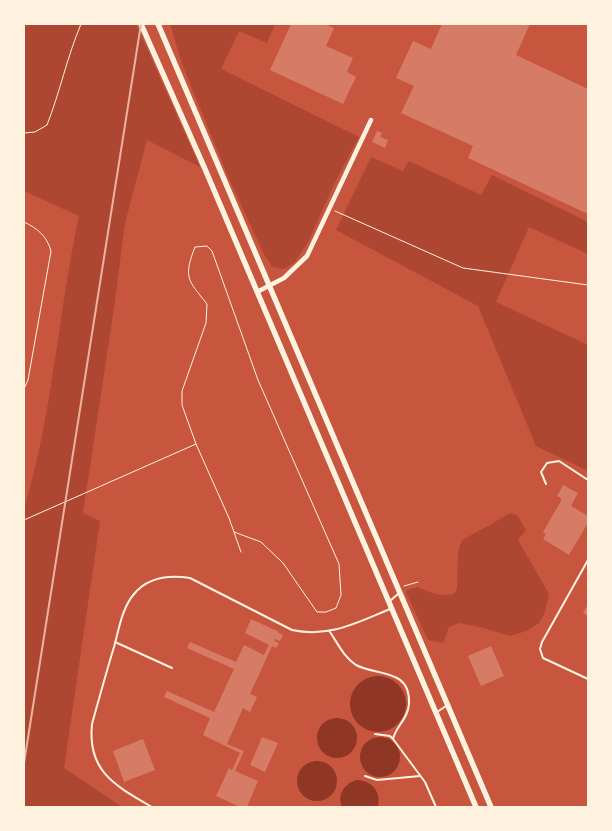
<!DOCTYPE html>
<style>
body{margin:0}
#map{position:relative;width:612px;height:831px;overflow:hidden;background:#c8553d;font-family:"Sofia Sans Condensed",sans-serif}
canvas{display:block}
.frame{position:absolute;inset:0;border:25px solid #fff3e0;pointer-events:none}
</style>
<div id="map">
<canvas width="612" height="831"></canvas>
<div class="frame"></div>
</div>
<script>
const ctx = document.querySelector('canvas').getContext('2d');
ctx.lineJoin = 'round';
function paint(path, color) {
  ctx.fillStyle = color;
  ctx.fill(path, 'evenodd');
}
function strokePath(path, color, width, dash) {
  ctx.strokeStyle = color;
  ctx.lineWidth = width;
  ctx.lineCap = dash ? 'butt' : 'round';
  ctx.setLineDash(dash || []);
  ctx.stroke(path);
}
const green = new Path2D(`
 M 24,24 L 136,24 L 200,167 L 147,140 L 125,223 L 114,308 L 83,513 L 100,521 L 64,768 L 122,807 L 24,807 L 24,509 C 53,413 58,313 79,216 L 24,191 Z
 M 170,24 L 275,24 L 267,43 L 239,31 L 221,69 L 359,137 L 334,184 L 308,242 L 295,262 L 284,269 L 272,267 L 264,254 L 230,181 L 182,64 Z
 M 371,157 L 403,171 L 409,161 L 481,195 L 492,175 L 588,222 L 588,254 L 529,227 L 496,302 L 588,345 L 588,471 L 536,446 L 478,306 L 336,230 Z
 M 510,513 L 517,515 L 526,530 L 518,540 L 549,594 L 545,612 L 539,623 L 526,631 L 510,636 L 484,628 L 459,623 L 449,627 L 443,643 L 428,640 L 406,593 L 406,590 L 418,587 C 431,593 440,597 454,594 L 457,588 L 458,552 L 462,540 L 488,526 Z`);
const water = new Path2D(`
 M350 704a28 28 0 1 1 56 0a28 28 0 1 1-56 0Z
 M317 738a20 20 0 1 1 40 0a20 20 0 1 1-40 0Z
 M360 757a20 20 0 1 1 40 0a20 20 0 1 1-40 0Z
 M297 781a20 20 0 1 1 40 0a20 20 0 1 1-40 0Z
 M 357,780 C 373,781 381,792 378,807 L 342,807 C 337,794 344,784 357,780 Z`);
const building = new Path2D(`
 M 291,24 L 324,24 L 334,28 L 326,46 L 353,58 L 347,72 L 356,77 L 343,104 L 270,70 Z
 M 442,24 L 530,24 L 516,55 L 588,89 L 588,214 L 468,158 L 473,146 L 401,113 L 414,86 L 396,78 L 413,41 L 431,49 Z
 M 377,131 L 382,133 L 380,137 L 388,140 L 385,148 L 372,142 Z
 M 563,485 L 578,493 L 571,506 L 588,516 L 588,523 L 569,555 L 543,539 L 546,534 L 543,532 L 561,501 L 561,498 L 557,496 Z
 M 588,604 L 588,616 L 583,613 Z
 M 251,619 L 279,632 L 278,633 L 283,635 L 280,641 L 275,639 L 274,641 L 279,643 L 276,648 L 272,646 L 250,694 L 257,697 L 250,712 L 243,708 L 227,744 L 244,751 L 235,771 L 258,781 L 247,807 L 240,807 L 216,796 L 229,768 L 232,770 L 240,753 L 203,735 L 210,718 L 164,697 L 167,691 L 214,712 L 234,669 L 187,648 L 190,642 L 236,662 L 244,645 L 264,655 L 269,645 L 245,633 Z
 M 491,646 L 504,676 L 481,686 L 468,656 Z
 M 262,737 L 278,743 L 265,772 L 250,765 Z
 M 143,739 L 155,770 L 124,782 L 113,751 Z`);
const path = new Path2D(`
 M 24,133 L 35,132 L 47,125 C 60,92 67,57 81,24
 M 335,211 L 463,268 L 588,285
 M 24,222 C 37,228 47,236 51,251 L 28,380 L 24,389
 M 196,444 L 182,405 L 182,391 L 206,323 L 207,304 C 188,280 183,278 195,247 L 207,246 L 212,251 L 258,380 L 339,564 L 341,595 L 336,608 L 326,612 L 317,612 L 283,563 L 261,542 L 234,532
 M 24,520 L 196,444 L 229,518 L 241,552
 M 404,586 L 418,582`);
const service = new Path2D(`
 M 546,484 L 541,472 L 547,463 L 559,461 L 588,480
 M 588,560 L 542,642 L 540,649 L 543,658 L 588,679
 M 390,601 L 399,593
 M 330,632 C 338,644 344,657 356,665 C 376,676 411,668 409,704 C 408,719 396,726 393,739
 M 115,642 L 172,668
 M 437,712 L 446,706
 M 375,734 L 390,736 L 393,739 L 425,782 L 436,807
 M 365,776 L 377,780 L 420,776
 M 152,807 C 116,786 87,772 92,724 C 99,699 106,673 114,647 C 119,629 122,608 134,594 C 148,577 170,575 190,578 L 292,630 C 329,638 356,623 390,609`);
const minor = new Path2D(`
 M 257,292 L 284,278 L 307,256 L 371,120`);
const secondary = new Path2D(`
 M 141,24 L 205,169 L 476,807
 M 158,24 L 491,807`);
const rail = new Path2D(`
 M 24,763 L 141,24`);
paint(green, '#ae4732');
paint(water, '#8f3625');
paint(building, '#d67c66');
strokePath(path, '#fff3e0', 1);
strokePath(service, '#fff3e0', 2);
strokePath(minor, '#fff3e0', 4.5);
strokePath(secondary, '#fff3e0', 5.5);
strokePath(rail, '#e9b49f', 2);
</script>
